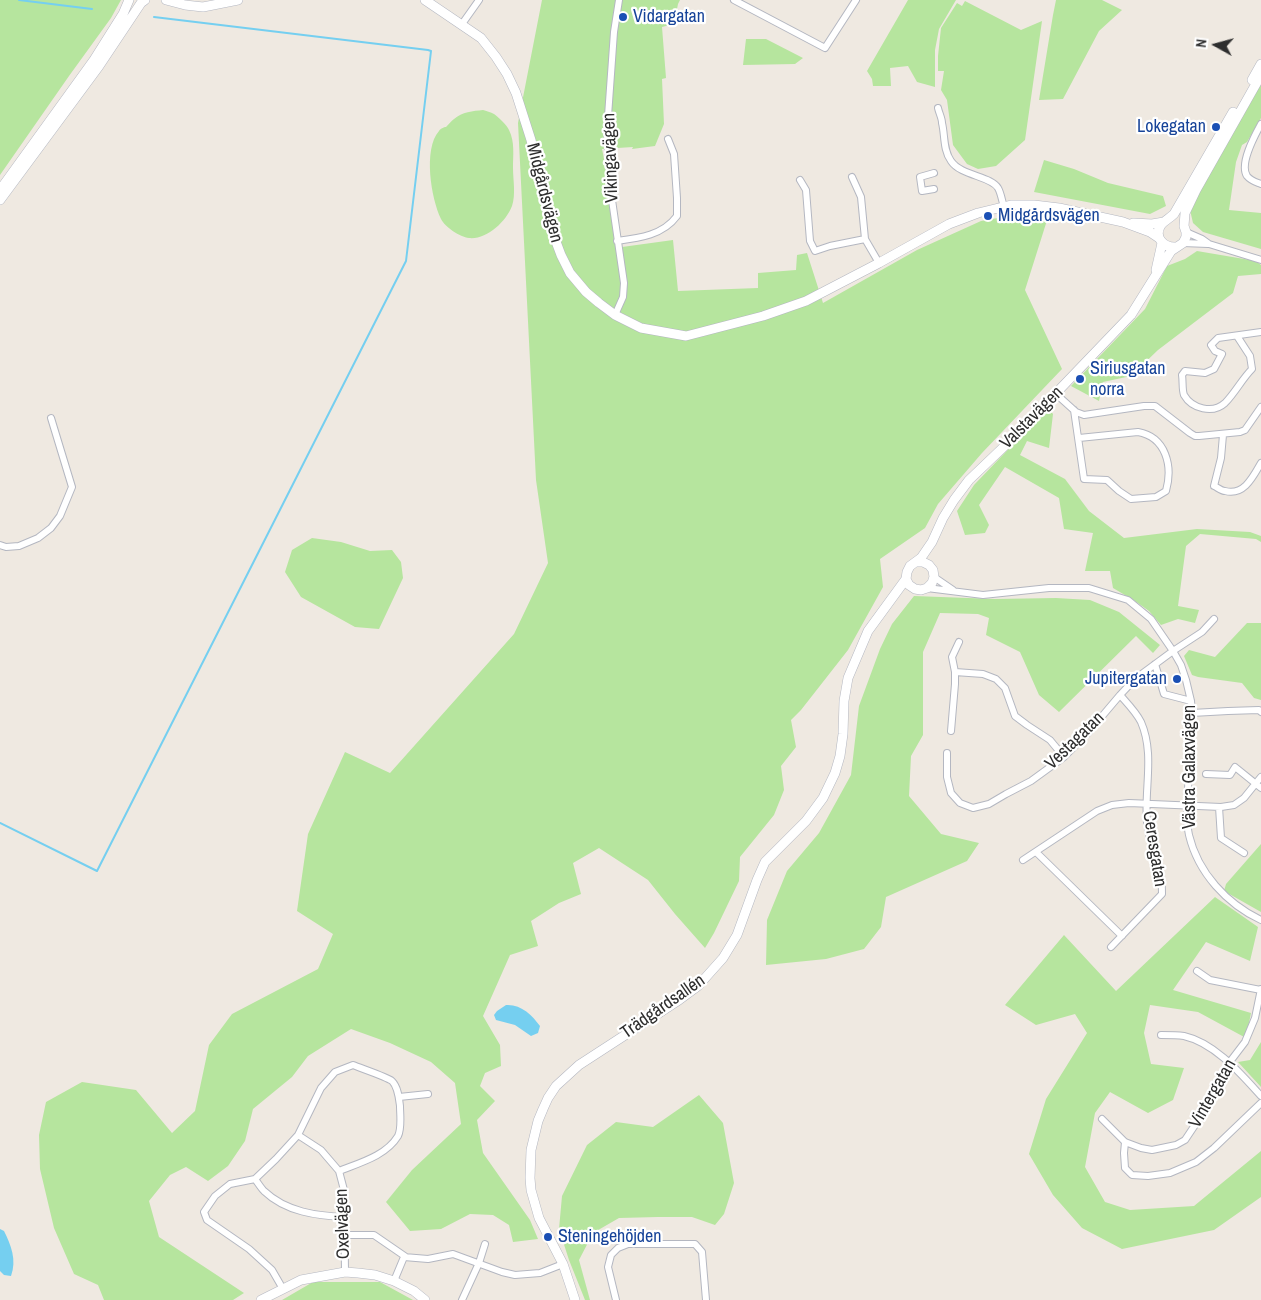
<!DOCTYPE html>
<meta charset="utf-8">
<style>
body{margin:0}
#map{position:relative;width:1261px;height:1300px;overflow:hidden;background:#efe9e1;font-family:"Archivo Narrow",sans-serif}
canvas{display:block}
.north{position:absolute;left:1191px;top:20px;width:50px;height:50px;-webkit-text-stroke:4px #fff;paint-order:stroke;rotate:277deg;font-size:14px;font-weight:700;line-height:20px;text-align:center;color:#2e2e2e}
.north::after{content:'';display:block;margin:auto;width:18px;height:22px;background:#2e2e2e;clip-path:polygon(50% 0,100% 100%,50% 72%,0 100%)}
</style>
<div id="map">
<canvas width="1261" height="1300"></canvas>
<div class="north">N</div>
</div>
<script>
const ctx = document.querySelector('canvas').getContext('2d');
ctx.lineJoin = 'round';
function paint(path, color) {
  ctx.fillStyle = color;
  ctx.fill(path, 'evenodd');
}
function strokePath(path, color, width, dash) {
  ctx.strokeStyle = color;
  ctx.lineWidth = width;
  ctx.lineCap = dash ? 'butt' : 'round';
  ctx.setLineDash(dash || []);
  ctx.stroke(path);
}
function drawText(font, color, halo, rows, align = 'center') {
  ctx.font = font + ' "Archivo Narrow",sans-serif';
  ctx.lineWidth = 4.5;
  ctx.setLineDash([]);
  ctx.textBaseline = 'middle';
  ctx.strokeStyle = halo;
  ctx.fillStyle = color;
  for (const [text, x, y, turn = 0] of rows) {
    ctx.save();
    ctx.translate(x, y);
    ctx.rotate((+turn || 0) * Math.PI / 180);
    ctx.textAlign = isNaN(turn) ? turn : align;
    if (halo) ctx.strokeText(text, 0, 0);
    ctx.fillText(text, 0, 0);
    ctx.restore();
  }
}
const green = new Path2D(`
 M 0,0 L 121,0 L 111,18 L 69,76 L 0,175 Z
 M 542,0 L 680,0 L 678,4 L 674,24 L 662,27 L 666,78 L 662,79 L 664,124 L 655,146 L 632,149 L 633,147 L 602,149 L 622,247 L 673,240 L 678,291 L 758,288 L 758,273 L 796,270 L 797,255 L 807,253 L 823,303 L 917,250 L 981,221 L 1009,216 L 1049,214 L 1025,290 L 1062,369 L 982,453 L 938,504 L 925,528 L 880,559 L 883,587 L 848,650 L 801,710 L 791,720 L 796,747 L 781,766 L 784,790 L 774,815 L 740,857 L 739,881 L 714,933 L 705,948 L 675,914 L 648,880 L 599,848 L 573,863 L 581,894 L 559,903 L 531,921 L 538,946 L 510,955 L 483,1016 L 500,1045 L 501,1066 L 485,1073 L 480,1086 L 495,1101 L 477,1120 L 483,1153 L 530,1220 L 538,1239 L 513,1242 L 509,1225 L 493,1215 L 470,1214 L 441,1229 L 410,1231 L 386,1202 L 412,1170 L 461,1124 L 455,1083 L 431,1062 L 390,1043 L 351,1029 L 308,1056 L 292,1077 L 253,1109 L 245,1141 L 228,1166 L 208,1181 L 186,1167 L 170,1175 L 149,1201 L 159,1237 L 244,1293 L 233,1300 L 104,1300 L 98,1285 L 74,1274 L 54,1228 L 40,1169 L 39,1135 L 46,1102 L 82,1082 L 136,1090 L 172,1133 L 195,1111 L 209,1045 L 232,1014 L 318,969 L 333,934 L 297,911 L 308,834 L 345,752 L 390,773 L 514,634 L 548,563 L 536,480 L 518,123 Z
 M 908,0 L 956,0 L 939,29 L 935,50 L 935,87 L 917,82 L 908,66 L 890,68 L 891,86 L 873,86 L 872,79 L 867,71 Z
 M 1056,0 L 1102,0 L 1122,10 L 1099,31 L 1063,99 L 1039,100 L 1053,15 Z
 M 965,1 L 1021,30 L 1042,21 L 1025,140 L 996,166 L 978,169 L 967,164 L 953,145 L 947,100 L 941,90 L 944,71 L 938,71 L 938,56 L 941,28 L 957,3 L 962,6 Z
 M 746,39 L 766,39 L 803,58 L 795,64 L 743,65 Z
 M 1261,79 L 1261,118 L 1247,142 L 1242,145 L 1236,162 L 1229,210 L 1261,213 L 1261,249 L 1203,232 L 1193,223 L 1190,210 Z
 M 483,110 C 486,111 491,112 494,114 C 498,117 507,125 509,130 C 515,142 513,155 513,168 C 513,180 516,194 512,206 C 506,222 486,240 469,238 C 460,237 445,227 441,219 C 431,198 423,149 439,131 C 440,129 444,127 446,127 C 449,124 451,121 454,119 C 462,112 473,111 483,110 Z
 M 1044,160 L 1074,169 L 1108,183 L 1163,196 L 1166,206 L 1150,214 L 1034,192 Z
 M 1197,251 L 1256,261 L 1261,265 L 1261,274 L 1238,276 L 1233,293 L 1158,350 L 1131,376 L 1103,382 L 1099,401 L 1071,386 L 1145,309 L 1167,266 L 1185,259 Z
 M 1048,408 L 1053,414 L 1049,448 L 1027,441 L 1020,455 L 1065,479 L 1089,511 L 1124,538 L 1197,529 L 1250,532 L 1261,536 L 1261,542 L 1256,539 L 1200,534 L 1186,546 L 1178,606 L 1199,610 L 1195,623 L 1178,619 L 1161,625 L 1149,611 L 1135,601 L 1113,588 L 1110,571 L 1085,571 L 1093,533 L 1064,529 L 1059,498 L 1005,467 L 979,505 L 989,525 L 985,533 L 965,535 L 957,511 L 974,485 Z
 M 312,538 L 341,542 L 370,551 L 392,550 L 401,562 L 403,578 L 379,629 L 355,627 L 301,597 L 285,572 L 292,550 Z
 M 914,596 L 995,599 L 1056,598 L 1090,600 L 1119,612 L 1160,645 L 1153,653 L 1136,636 L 1059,712 L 1039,695 L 1020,652 L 986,635 L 989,618 L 978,614 L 940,613 L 923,652 L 923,735 L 911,756 L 909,796 L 941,834 L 979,843 L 967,861 L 886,897 L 881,927 L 864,949 L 826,959 L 766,965 L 767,920 L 787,871 L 819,833 L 851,775 L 859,706 L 880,649 L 892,624 Z
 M 1247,623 L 1261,623 L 1261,700 L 1254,698 L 1242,683 L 1198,677 L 1192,675 L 1184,656 L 1189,650 L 1215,657 Z
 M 1261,844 L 1261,912 L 1224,891 L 1226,884 Z
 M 1215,897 L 1258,927 L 1250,961 L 1206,942 L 1173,990 L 1251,1013 L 1246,1038 L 1198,1012 L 1150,1005 L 1144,1033 L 1151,1064 L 1184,1068 L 1173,1100 L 1148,1113 L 1110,1092 L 1095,1113 L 1085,1167 L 1105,1202 L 1130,1210 L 1194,1206 L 1261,1151 L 1261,1197 L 1214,1230 L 1122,1249 L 1082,1228 L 1053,1195 L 1029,1154 L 1046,1099 L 1087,1033 L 1075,1014 L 1036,1025 L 1005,1005 L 1064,935 L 1116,991 Z
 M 1261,1042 L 1261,1087 L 1238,1062 L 1250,1060 Z
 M 699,1095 L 723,1123 L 734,1183 L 724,1214 L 715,1225 L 692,1217 L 658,1217 L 619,1218 L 593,1233 L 579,1260 L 590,1300 L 585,1300 L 569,1260 L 559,1229 L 562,1196 L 587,1145 L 616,1122 L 653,1127 Z
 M 313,1282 L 380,1282 L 413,1300 L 282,1300 Z`);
const water = new Path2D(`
 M 506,1005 C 521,1004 532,1015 540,1026 L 538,1033 L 531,1036 L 515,1025 L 496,1020 L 494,1015 L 497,1011 Z
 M 0,1229 L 4,1231 C 11,1245 17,1260 11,1276 L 4,1275 L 0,1271 Z`);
const stream = new Path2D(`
 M 19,0 L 92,9
 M 0,823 L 97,871 L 406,261 L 431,51 L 428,50 L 154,17`);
const street = new Path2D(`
 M 734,0 L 825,48 L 856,0
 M 462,24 L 479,0
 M 938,108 C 939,113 942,118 942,123 C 945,135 943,150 951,161 C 961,176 991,176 998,188 C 1001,193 1002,201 1004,207
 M 1261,124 C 1255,135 1239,164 1247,176 C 1251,181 1256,182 1261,184
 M 934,173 L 920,177 L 922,191 L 934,189
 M 852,177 L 861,197 L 865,239
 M 800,180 L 806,190 L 810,241 L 815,251 L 830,246 L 865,239 L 879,263
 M 1186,232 L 1202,239 L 1209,244 L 1261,260
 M 617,241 C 640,238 663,235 677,216 L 677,198 L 674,154 L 668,139
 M 1183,243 L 1208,244
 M 615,315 L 623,297 L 624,283 L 611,193 L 607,130 L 614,32 L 619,0
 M 1237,336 L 1250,356 L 1252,369 C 1242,379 1235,393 1225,403 C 1213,414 1192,409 1184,395 C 1182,390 1183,381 1182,375 L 1185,371 L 1205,373 L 1214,369 L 1222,354 L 1215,351 L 1211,345 L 1218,338 L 1261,332
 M 1056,394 L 1076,412 L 1084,415 L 1144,406 L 1155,406 L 1190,433 L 1195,436 L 1199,436 L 1240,432 L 1245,430 L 1261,407
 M 1074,410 L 1084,479 L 1107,480 L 1119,491 L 1131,499 L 1156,497 L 1166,491 C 1173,466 1166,437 1138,432 L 1079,438
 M 1223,435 L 1221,458 L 1214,486 C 1217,487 1221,491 1225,491 C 1244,496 1253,477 1261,463
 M 0,545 L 6,547 L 19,546 L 38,538 L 51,528 L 60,516 L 72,487 L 51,418
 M 934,577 L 953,590
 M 927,588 L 983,595 L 1049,588 L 1089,588 L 1128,600 L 1151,619 L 1173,651 L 1181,665 L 1186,680 L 1191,701 L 1192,713 C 1190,739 1189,764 1188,790 C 1187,804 1186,821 1189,835 C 1198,873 1227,904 1261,920
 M 959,642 L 952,657 L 955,672 L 983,674 L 996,679 L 1005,688 L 1015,716 L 1027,725 L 1050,740 L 1064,757
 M 1155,664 L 1164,694 L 1191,701
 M 1192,713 L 1228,711 L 1259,710 L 1261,712
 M 951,731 L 955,684 L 955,672
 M 947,753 L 947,777 L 951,793 L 960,803 L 973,808 L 989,804 L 1006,794 L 1031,781 L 1064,757 L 1087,734 L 1120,695 L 1135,679 L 1173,651 L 1202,632 L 1214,619
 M 1206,774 L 1230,775 L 1235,767 L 1261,788
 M 1219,807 L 1221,838 L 1244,853
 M 1036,852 L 1122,936
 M 1023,860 L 1097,811 L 1112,805 L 1129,803 L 1221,807 L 1234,805 L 1244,798 L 1261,777
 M 1111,947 L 1162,894 C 1162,888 1162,881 1160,875 C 1156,857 1149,840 1147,822 C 1144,789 1155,754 1141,722 C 1136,712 1127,703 1120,695
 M 1197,971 L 1210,980 L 1261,990
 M 1161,1035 C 1168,1035 1177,1035 1184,1036 C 1215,1043 1241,1074 1261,1096
 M 399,1097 L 428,1094
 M 1102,1119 L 1125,1142 L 1141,1148 L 1152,1150 L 1176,1145 L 1185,1140 L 1205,1110 L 1213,1090 L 1229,1063 L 1245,1042 L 1255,1018 L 1261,989
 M 298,1135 L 321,1150 L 339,1171 L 344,1190 L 345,1272
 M 1125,1142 L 1124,1153 L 1125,1168 L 1132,1175 L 1148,1176 L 1170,1173 L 1196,1162 L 1214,1148 L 1261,1103
 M 255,1179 C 258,1183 261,1188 264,1191 C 286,1212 317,1216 346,1217
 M 346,1235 L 374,1235 L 406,1257
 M 394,1281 L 404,1257 L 428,1259 L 453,1254 L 502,1272 L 515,1275 L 540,1273 L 563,1264
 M 283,1289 L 272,1270 L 249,1249 L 207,1220 L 204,1212 L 215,1196 L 230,1184 L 255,1179 L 276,1159 L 298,1135 L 321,1088 L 335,1072 L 353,1065 C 360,1068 387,1077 392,1081 C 398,1087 399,1098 400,1106 C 400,1115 402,1128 398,1136 C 386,1156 359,1163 339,1171
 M 462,1300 L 479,1263 L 485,1244
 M 616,1300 L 608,1267 L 611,1255 L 618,1248 L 628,1244 L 695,1244 L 702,1252 L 706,1300`);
const secondary = new Path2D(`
 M 166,0 L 185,5 L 203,7 L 238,0
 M 425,0 L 481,38 L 496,57 L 507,74 L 516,93 L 531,140 L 552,231 L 561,255 L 570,273 L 586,292 L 599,303 L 615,315 L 641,328 L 686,336 L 763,316 L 806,301 L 879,263 L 949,224 L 978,213 L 1011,205 L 1034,205 L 1059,208 L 1123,222 L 1150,232 L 1159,238
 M 1252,80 L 1261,64
 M 0,190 L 94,60 L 123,14 L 129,0
 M 0,200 L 99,66 L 141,3 L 145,0
 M 1133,223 L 1152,224 L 1164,222
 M 1176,247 C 1164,248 1153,237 1161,225 C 1164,221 1170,218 1174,214 L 1233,112
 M 1156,270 L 1162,243
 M 916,562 L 923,562 L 929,565 L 933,570 L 934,577 L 932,583 L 927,588 L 921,590 L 915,589 L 909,585 L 906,579 L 907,572 L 910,566 L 921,558 L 932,542 L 943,518 L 954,500 L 969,480 L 1012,439 L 1131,315 L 1171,251 L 1183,243 L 1186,237 L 1186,232 L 1184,226 L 1185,213 L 1196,190 L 1261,75
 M 261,1300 L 301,1280 L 345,1272 L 358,1273 L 375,1275 L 394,1281 L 414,1291 L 425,1300
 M 575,1300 L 563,1264 L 539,1218 L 531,1190 L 530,1178 L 531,1150 L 538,1121 L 543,1109 L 548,1098 L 556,1086 L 579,1065 L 679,1000 L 698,986 L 723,958 L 737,935 L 757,880 L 765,862 L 806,821 L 823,798 L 835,773 L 840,756 L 843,734 L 844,701 L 848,678 L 868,631 L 906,579`);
const markers = [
 [623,17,5,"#1a4fb4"],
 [1216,127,5,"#1a4fb4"],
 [988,216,5,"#1a4fb4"],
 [1080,379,5,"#1a4fb4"],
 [1177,679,5,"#1a4fb4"],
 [548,1237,5,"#1a4fb4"]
];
const transitNames = [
 ["Vidargatan",633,17],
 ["Lokegatan",1206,127,"right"],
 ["Midgårdsvägen",998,216],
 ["Siriusgatan",1090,369],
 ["norra",1090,390],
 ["Jupitergatan",1167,679,"right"],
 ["Steningehöjden",558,1237]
];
const streetNames = [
 ["Vikingavägen",611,158,-92],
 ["Midgårdsvägen",544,193,76],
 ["Valstavägen",1032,418,-45],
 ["Vestagatan",1075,741,-44],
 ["Västra Galaxvägen",1190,767,-90],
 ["Ceresgatan",1154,849,81],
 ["Trädgårdsallén",663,1007,-35],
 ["Vintergatan",1213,1094,-60],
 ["Oxelvägen",343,1224,-92]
];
paint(green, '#b6e59e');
paint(water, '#75cff0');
strokePath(stream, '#75cff0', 2);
strokePath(street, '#b4b7c1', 8);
strokePath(secondary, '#b4b7c1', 10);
strokePath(street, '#fff', 6);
strokePath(secondary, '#fff', 9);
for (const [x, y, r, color] of markers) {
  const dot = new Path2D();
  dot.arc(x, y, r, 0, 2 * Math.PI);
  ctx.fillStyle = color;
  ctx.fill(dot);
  strokePath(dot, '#fff', 2);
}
drawText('18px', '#164399', '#fff', transitNames, 'left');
drawText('18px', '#2e2e2e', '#fff', streetNames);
</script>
